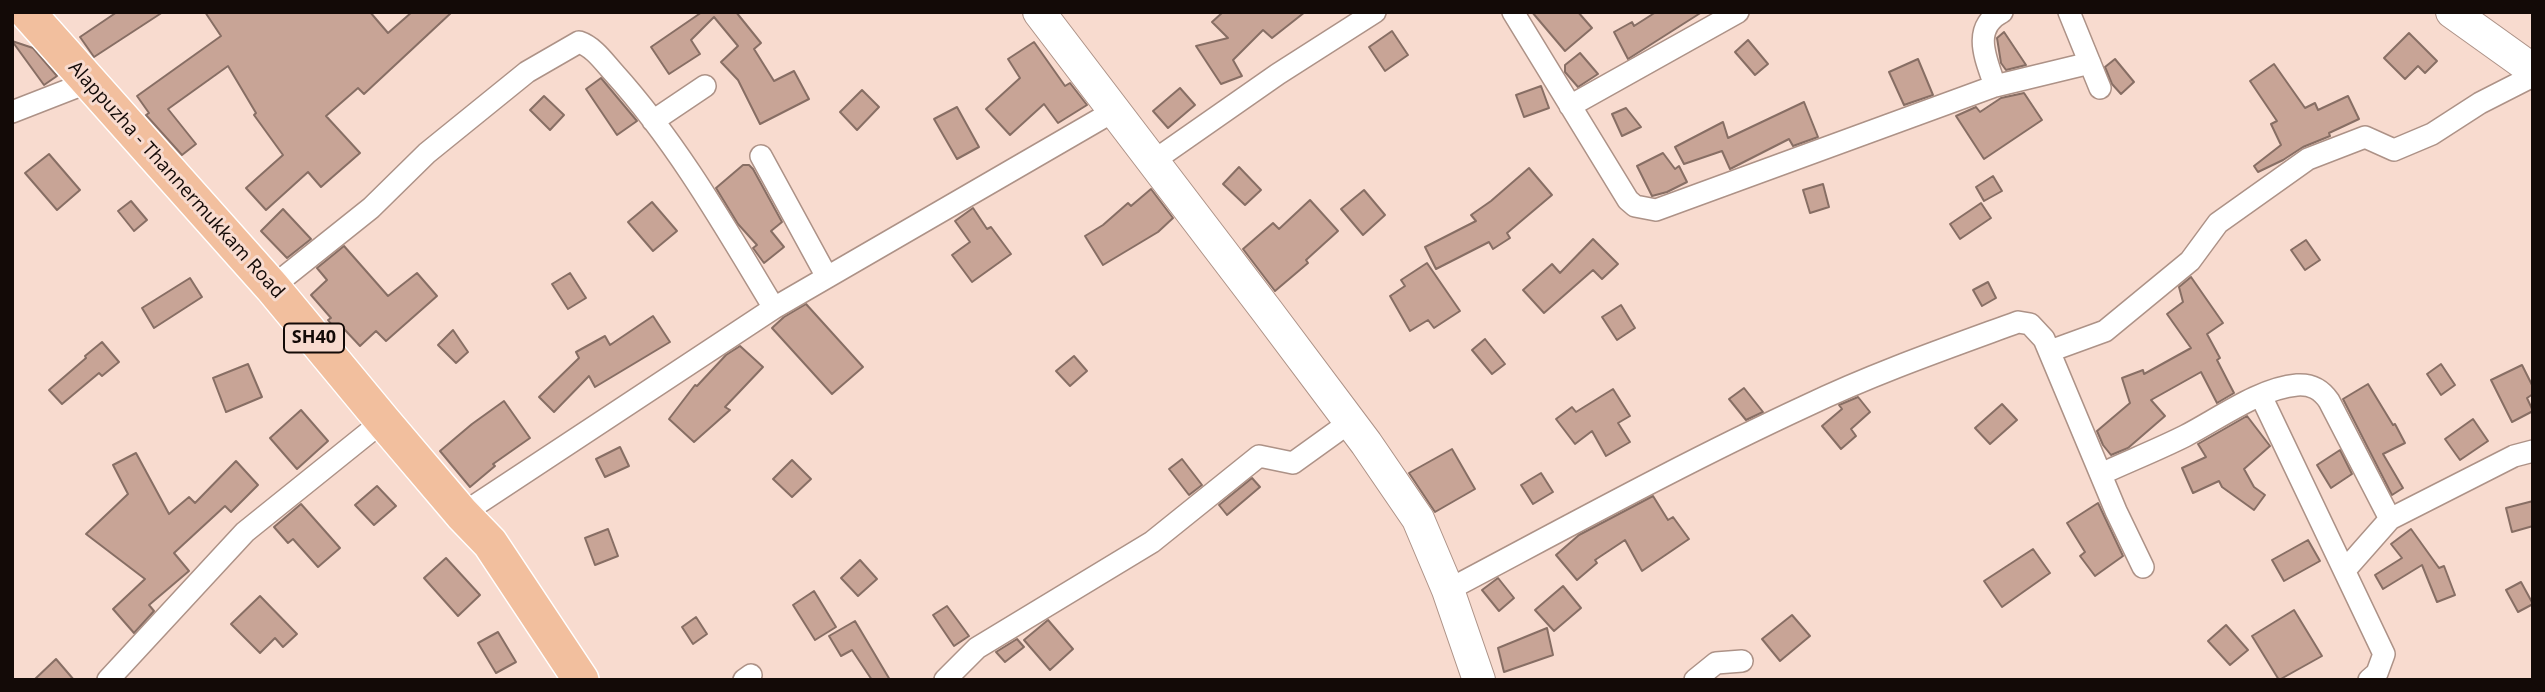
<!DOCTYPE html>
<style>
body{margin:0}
#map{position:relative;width:2545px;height:692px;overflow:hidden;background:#f8dbcf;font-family:"Open Sans",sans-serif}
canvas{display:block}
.frame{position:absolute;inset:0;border:14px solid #130a07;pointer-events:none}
</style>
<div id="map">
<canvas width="2545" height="692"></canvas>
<div class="frame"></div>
</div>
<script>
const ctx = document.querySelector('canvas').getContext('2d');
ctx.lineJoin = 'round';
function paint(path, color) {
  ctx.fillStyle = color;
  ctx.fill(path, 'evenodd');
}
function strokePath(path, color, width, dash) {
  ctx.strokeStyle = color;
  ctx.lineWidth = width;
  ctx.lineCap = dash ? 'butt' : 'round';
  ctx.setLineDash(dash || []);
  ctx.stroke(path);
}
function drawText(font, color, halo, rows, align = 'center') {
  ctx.font = font + ' "Open Sans",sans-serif';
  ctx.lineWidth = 6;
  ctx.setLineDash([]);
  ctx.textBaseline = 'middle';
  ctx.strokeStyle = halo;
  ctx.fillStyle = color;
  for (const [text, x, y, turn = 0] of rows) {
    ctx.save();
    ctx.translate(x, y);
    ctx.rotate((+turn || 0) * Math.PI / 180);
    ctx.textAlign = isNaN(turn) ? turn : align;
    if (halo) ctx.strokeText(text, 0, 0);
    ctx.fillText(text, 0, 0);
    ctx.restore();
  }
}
const building = new Path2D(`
 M 117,12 L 163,12 L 94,57 L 80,37 Z
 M 205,12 L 370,12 L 388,33 L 412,12 L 452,12 L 364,94 L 358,88 L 326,116 L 360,153 L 321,187 L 308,172 L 266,210 L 246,188 L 283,155 L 254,115 L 256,113 L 228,66 L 168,109 L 196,144 L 182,155 L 146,115 L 149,113 L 137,96 L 221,36 Z
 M 702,12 L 736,12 L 761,43 L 754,49 L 774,81 L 794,71 L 809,99 L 760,124 L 738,80 L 721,62 L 738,46 L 714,17 L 691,40 L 700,54 L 669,74 L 651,47 Z
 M 1223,12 L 1305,12 L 1272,38 L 1263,30 L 1233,60 L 1242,76 L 1221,84 L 1196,46 L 1228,38 L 1212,22 Z
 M 1532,12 L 1578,12 L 1592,28 L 1565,51 Z
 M 1656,12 L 1702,12 L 1628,59 L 1614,32 L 1632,22 L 1634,26 Z
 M 1392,31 L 1408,55 L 1385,71 L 1369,47 Z
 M 2004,32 L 2026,65 L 2006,70 L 2001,63 L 1997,38 Z
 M 2409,33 L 2437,61 L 2425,73 L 2418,66 L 2405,79 L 2384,58 Z
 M 1748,40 L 1768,64 L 1755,75 L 1735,52 Z
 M 12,41 L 33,48 L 57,76 L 44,85 Z
 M 1034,42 L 1065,86 L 1070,83 L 1087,105 L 1058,123 L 1044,104 L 1010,135 L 986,109 L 1020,78 L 1008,59 Z
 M 1580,53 L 1598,74 L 1578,87 L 1565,72 L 1565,65 Z
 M 1918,59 L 1933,95 L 1904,105 L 1889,72 Z
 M 2115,59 L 2134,82 L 2121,94 L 2112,84 L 2105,67 Z
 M 2274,64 L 2305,108 L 2315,103 L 2318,110 L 2348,96 L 2359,119 L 2329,133 L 2330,136 L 2303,147 L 2283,160 L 2258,172 L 2254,166 L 2281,145 L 2271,124 L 2277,121 L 2250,81 Z
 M 601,78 L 637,121 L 617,135 L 586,89 Z
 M 1541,86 L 1549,108 L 1524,117 L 1516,95 Z
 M 1180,88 L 1195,105 L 1168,128 L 1153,111 Z
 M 862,90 L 879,107 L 857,130 L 840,112 Z
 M 2024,93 L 2042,120 L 1984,159 L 1956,116 L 1976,107 L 1980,112 L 2001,98 Z
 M 544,96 L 564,115 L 550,130 L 530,110 Z
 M 1804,102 L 1818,137 L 1793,146 L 1789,139 L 1730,169 L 1722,151 L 1684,164 L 1675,147 L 1723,122 L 1728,138 Z
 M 957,107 L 979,147 L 957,159 L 934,119 Z
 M 1626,108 L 1641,127 L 1622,136 L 1612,114 Z
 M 1663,153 L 1675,169 L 1679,166 L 1687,182 L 1667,192 L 1652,196 L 1637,166 Z
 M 49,154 L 80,190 L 57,210 L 25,173 Z
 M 743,165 L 749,165 L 753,169 L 782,222 L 771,231 L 784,247 L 764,263 L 753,248 L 757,245 L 738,224 L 716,188 Z
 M 1239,167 L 1261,190 L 1245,205 L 1223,184 Z
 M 1529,168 L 1552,195 L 1507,233 L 1510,238 L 1493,249 L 1489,242 L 1436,269 L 1425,247 L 1476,221 L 1471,215 L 1491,201 Z
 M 1993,176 L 2002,191 L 1984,201 L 1976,187 Z
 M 1823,184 L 1829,207 L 1810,213 L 1803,190 Z
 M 1151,189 L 1173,218 L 1158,232 L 1103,265 L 1085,236 L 1103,225 L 1128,203 L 1131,206 Z
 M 1364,190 L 1385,215 L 1363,235 L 1341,209 Z
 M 1310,200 L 1338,231 L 1306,260 L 1308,263 L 1275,291 L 1243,249 L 1273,223 L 1279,229 Z
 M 131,201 L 147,220 L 134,231 L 118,211 Z
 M 652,202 L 677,231 L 653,251 L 628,222 Z
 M 1981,203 L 1991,218 L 1960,239 L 1950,224 Z
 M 973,208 L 987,229 L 991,227 L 1011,254 L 972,282 L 952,255 L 970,242 L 955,221 Z
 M 283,209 L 311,239 L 287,258 L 261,231 Z
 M 1593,239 L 1618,264 L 1602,279 L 1593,270 L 1544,313 L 1523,290 L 1552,264 L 1560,273 Z
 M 2306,240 L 2320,260 L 2305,270 L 2291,250 Z
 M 344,246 L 388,296 L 417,273 L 437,296 L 386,341 L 376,331 L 360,346 L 345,330 L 340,335 L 328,320 L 331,318 L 311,295 L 327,280 L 317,268 Z
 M 1427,263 L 1460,311 L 1434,328 L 1428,320 L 1410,331 L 1390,296 L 1405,286 L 1401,280 Z
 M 570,273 L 586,298 L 568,309 L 552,284 Z
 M 2191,277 L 2223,323 L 2207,334 L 2220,358 L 2217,360 L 2234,393 L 2217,403 L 2201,372 L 2151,400 L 2165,416 L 2128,448 L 2111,455 L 2103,445 L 2097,431 L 2130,403 L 2122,378 L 2143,370 L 2144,374 L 2191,348 L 2167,314 L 2183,302 L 2179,287 Z
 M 190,278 L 202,297 L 154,328 L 142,308 Z
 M 1988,282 L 1996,298 L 1982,306 L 1973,290 Z
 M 806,304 L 863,367 L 832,394 L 772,328 L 784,317 Z
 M 1621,305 L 1635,328 L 1617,340 L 1602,317 Z
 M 653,316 L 670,342 L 595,387 L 589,376 L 554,412 L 539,397 L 579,358 L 576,352 L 605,336 L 610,345 Z
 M 453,330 L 468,352 L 456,363 L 438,345 Z
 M 1485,339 L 1505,364 L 1492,374 L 1472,350 Z
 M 102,342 L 119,362 L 102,376 L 99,373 L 62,404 L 49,390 L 86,358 L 85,356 Z
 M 740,346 L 763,367 L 725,407 L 730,410 L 694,442 L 669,419 L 695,385 L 697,386 L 726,355 Z
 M 1074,356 L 1087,371 L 1070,386 L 1056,371 Z
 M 248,364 L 262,397 L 226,412 L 213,378 Z
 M 2441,364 L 2455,385 L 2441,395 L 2427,374 Z
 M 2522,365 L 2533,387 L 2533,394 L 2527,398 L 2533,411 L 2512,422 L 2491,380 Z
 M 2368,384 L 2393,425 L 2395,424 L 2405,443 L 2383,454 L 2403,488 L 2392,495 L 2343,399 Z
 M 1744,388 L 1763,412 L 1746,420 L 1729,399 Z
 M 1613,389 L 1630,416 L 1618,423 L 1630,442 L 1606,456 L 1592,431 L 1575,444 L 1556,419 L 1572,407 L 1576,412 Z
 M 1858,397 L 1870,412 L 1851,429 L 1856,436 L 1841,449 L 1822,426 L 1842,409 L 1839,405 Z
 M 504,401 L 530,438 L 493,464 L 495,466 L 470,487 L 440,451 L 472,424 Z
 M 2002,404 L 2017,420 L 1990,444 L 1975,428 Z
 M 301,410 L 328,441 L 297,469 L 270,438 Z
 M 2247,416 L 2270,446 L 2244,469 L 2254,487 L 2265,495 L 2254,510 L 2222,487 L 2219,481 L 2193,493 L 2182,468 L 2206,457 L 2198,444 Z
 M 2473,419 L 2488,441 L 2460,460 L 2445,439 Z
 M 620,447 L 629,466 L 605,477 L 596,459 Z
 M 1452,449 L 1475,489 L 1435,512 L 1409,473 Z
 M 2340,450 L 2352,474 L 2331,488 L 2317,465 Z
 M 136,453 L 169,514 L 189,497 L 195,503 L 236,461 L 258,485 L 231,512 L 225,506 L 174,553 L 189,571 L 149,605 L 154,611 L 134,633 L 113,609 L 145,579 L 86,534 L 128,494 L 113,465 Z
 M 1182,459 L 1202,485 L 1189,495 L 1169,469 Z
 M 792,460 L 811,479 L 792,497 L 773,479 Z
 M 1541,473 L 1553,492 L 1533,504 L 1521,485 Z
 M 1252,478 L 1260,487 L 1227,515 L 1219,505 Z
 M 377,486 L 396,506 L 374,525 L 355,505 Z
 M 1653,496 L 1668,520 L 1673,517 L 1689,539 L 1642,571 L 1625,540 L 1595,560 L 1597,563 L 1577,580 L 1556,555 L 1579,535 Z
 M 2533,501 L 2533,526 L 2512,532 L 2506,508 Z
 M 2098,503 L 2123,556 L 2095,576 L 2080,556 L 2085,552 L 2067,523 Z
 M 301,504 L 340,548 L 318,567 L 293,539 L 288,543 L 274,527 Z
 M 608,529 L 618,556 L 595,565 L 585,538 Z
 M 2411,529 L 2439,568 L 2444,566 L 2455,595 L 2437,602 L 2422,565 L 2383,589 L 2375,575 L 2402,558 L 2391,544 Z
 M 2308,540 L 2320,561 L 2284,581 L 2272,560 Z
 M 2033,549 L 2050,573 L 2002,607 L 1984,581 Z
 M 446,558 L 480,595 L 458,616 L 424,578 Z
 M 860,560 L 877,579 L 858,596 L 841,578 Z
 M 1498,578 L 1514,598 L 1499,611 L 1482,590 Z
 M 2521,582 L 2533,604 L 2518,612 L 2506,590 Z
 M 1563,586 L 1581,608 L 1554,631 L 1535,610 Z
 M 814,591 L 836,627 L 815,640 L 793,605 Z
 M 260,596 L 297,634 L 283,647 L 275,638 L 260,653 L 231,624 Z
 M 947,606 L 969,636 L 954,646 L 933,615 Z
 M 2294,610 L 2322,656 L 2279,680 L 2252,636 Z
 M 1792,615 L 1810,636 L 1780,661 L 1762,639 Z
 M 696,617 L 707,634 L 693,644 L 682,627 Z
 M 1048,620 L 1073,649 L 1050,670 L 1024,640 Z
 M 855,621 L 890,680 L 872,680 L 852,650 L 841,656 L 829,636 Z
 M 2226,625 L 2248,650 L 2230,665 L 2208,641 Z
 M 1547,628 L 1553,655 L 1504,672 L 1498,648 Z
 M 498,632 L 516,662 L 496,673 L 478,643 Z
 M 1017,639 L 1024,647 L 1005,662 L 996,652 Z
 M 56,659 L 74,680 L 34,680 Z`);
const street = new Path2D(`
 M 1513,12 L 1628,200 L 1635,206 L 1656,210 L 1995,86 C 1987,61 1970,28 2002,12
 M 2069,12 L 2100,88
 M 1995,86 L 2090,63
 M 1570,106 L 1738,12
 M 12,112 L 89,82
 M 653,121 L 705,86
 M 761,156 L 827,277
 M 1152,162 L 1278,74 L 1375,12
 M 272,287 L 371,208 L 427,153 L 527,72 L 579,42 C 594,47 604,62 614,73 C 678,144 725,227 774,308
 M 2050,351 L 2105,331 L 2190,261 L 2218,223 L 2308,159 L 2365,137 L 2394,150 L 2432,134 L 2480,103 L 2533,76
 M 2261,396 L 2384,654 L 2377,673 L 2369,680
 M 2101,474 C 2129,461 2157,450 2185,436 C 2218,419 2260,388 2297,385 C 2311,384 2321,389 2329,401 L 2390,519
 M 462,514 L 774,308 L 1114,111
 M 2345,570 L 2390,519 L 2514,456 L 2533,451
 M 1448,590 C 1567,527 1685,462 1806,406 C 1875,373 1947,348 2018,322 L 2030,324 L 2044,339 L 2116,511 L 2143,567
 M 108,680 L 245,532 L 383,421
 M 744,680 L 751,675
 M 945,680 L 977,648 L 1152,542 L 1259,456 L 1293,463 L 1350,422
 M 1695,680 L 1716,663 L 1742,661`);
const secondary = new Path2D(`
 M 1039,12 L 1267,311 L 1366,443 L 1418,519 L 1448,590 L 1479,680
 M 2452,12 L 2533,70`);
const primary = new Path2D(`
 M 27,12 L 272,287 L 383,421 L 462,514 L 490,543 L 581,680`);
const shields = [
 [314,338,60]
];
const shieldNames = [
 ["SH40",314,338]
];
const streetNames = [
 ["Alappuzha - Thannermukkam Road",176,180,48]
];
paint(building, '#c8a496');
strokePath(building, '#876e64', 2);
strokePath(street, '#ad9287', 24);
strokePath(secondary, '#ad9287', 34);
strokePath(primary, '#fff', 38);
strokePath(street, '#fff', 21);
strokePath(secondary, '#fff', 32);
strokePath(primary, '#f2bf9e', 35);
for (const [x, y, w] of shields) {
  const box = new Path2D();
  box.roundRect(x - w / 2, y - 14.5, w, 29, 5);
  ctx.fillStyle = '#f8dbcf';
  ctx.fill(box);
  strokePath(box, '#130a07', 2);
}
drawText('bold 18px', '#130a07', null, shieldNames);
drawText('19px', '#130a07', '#f8dbcf', streetNames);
</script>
